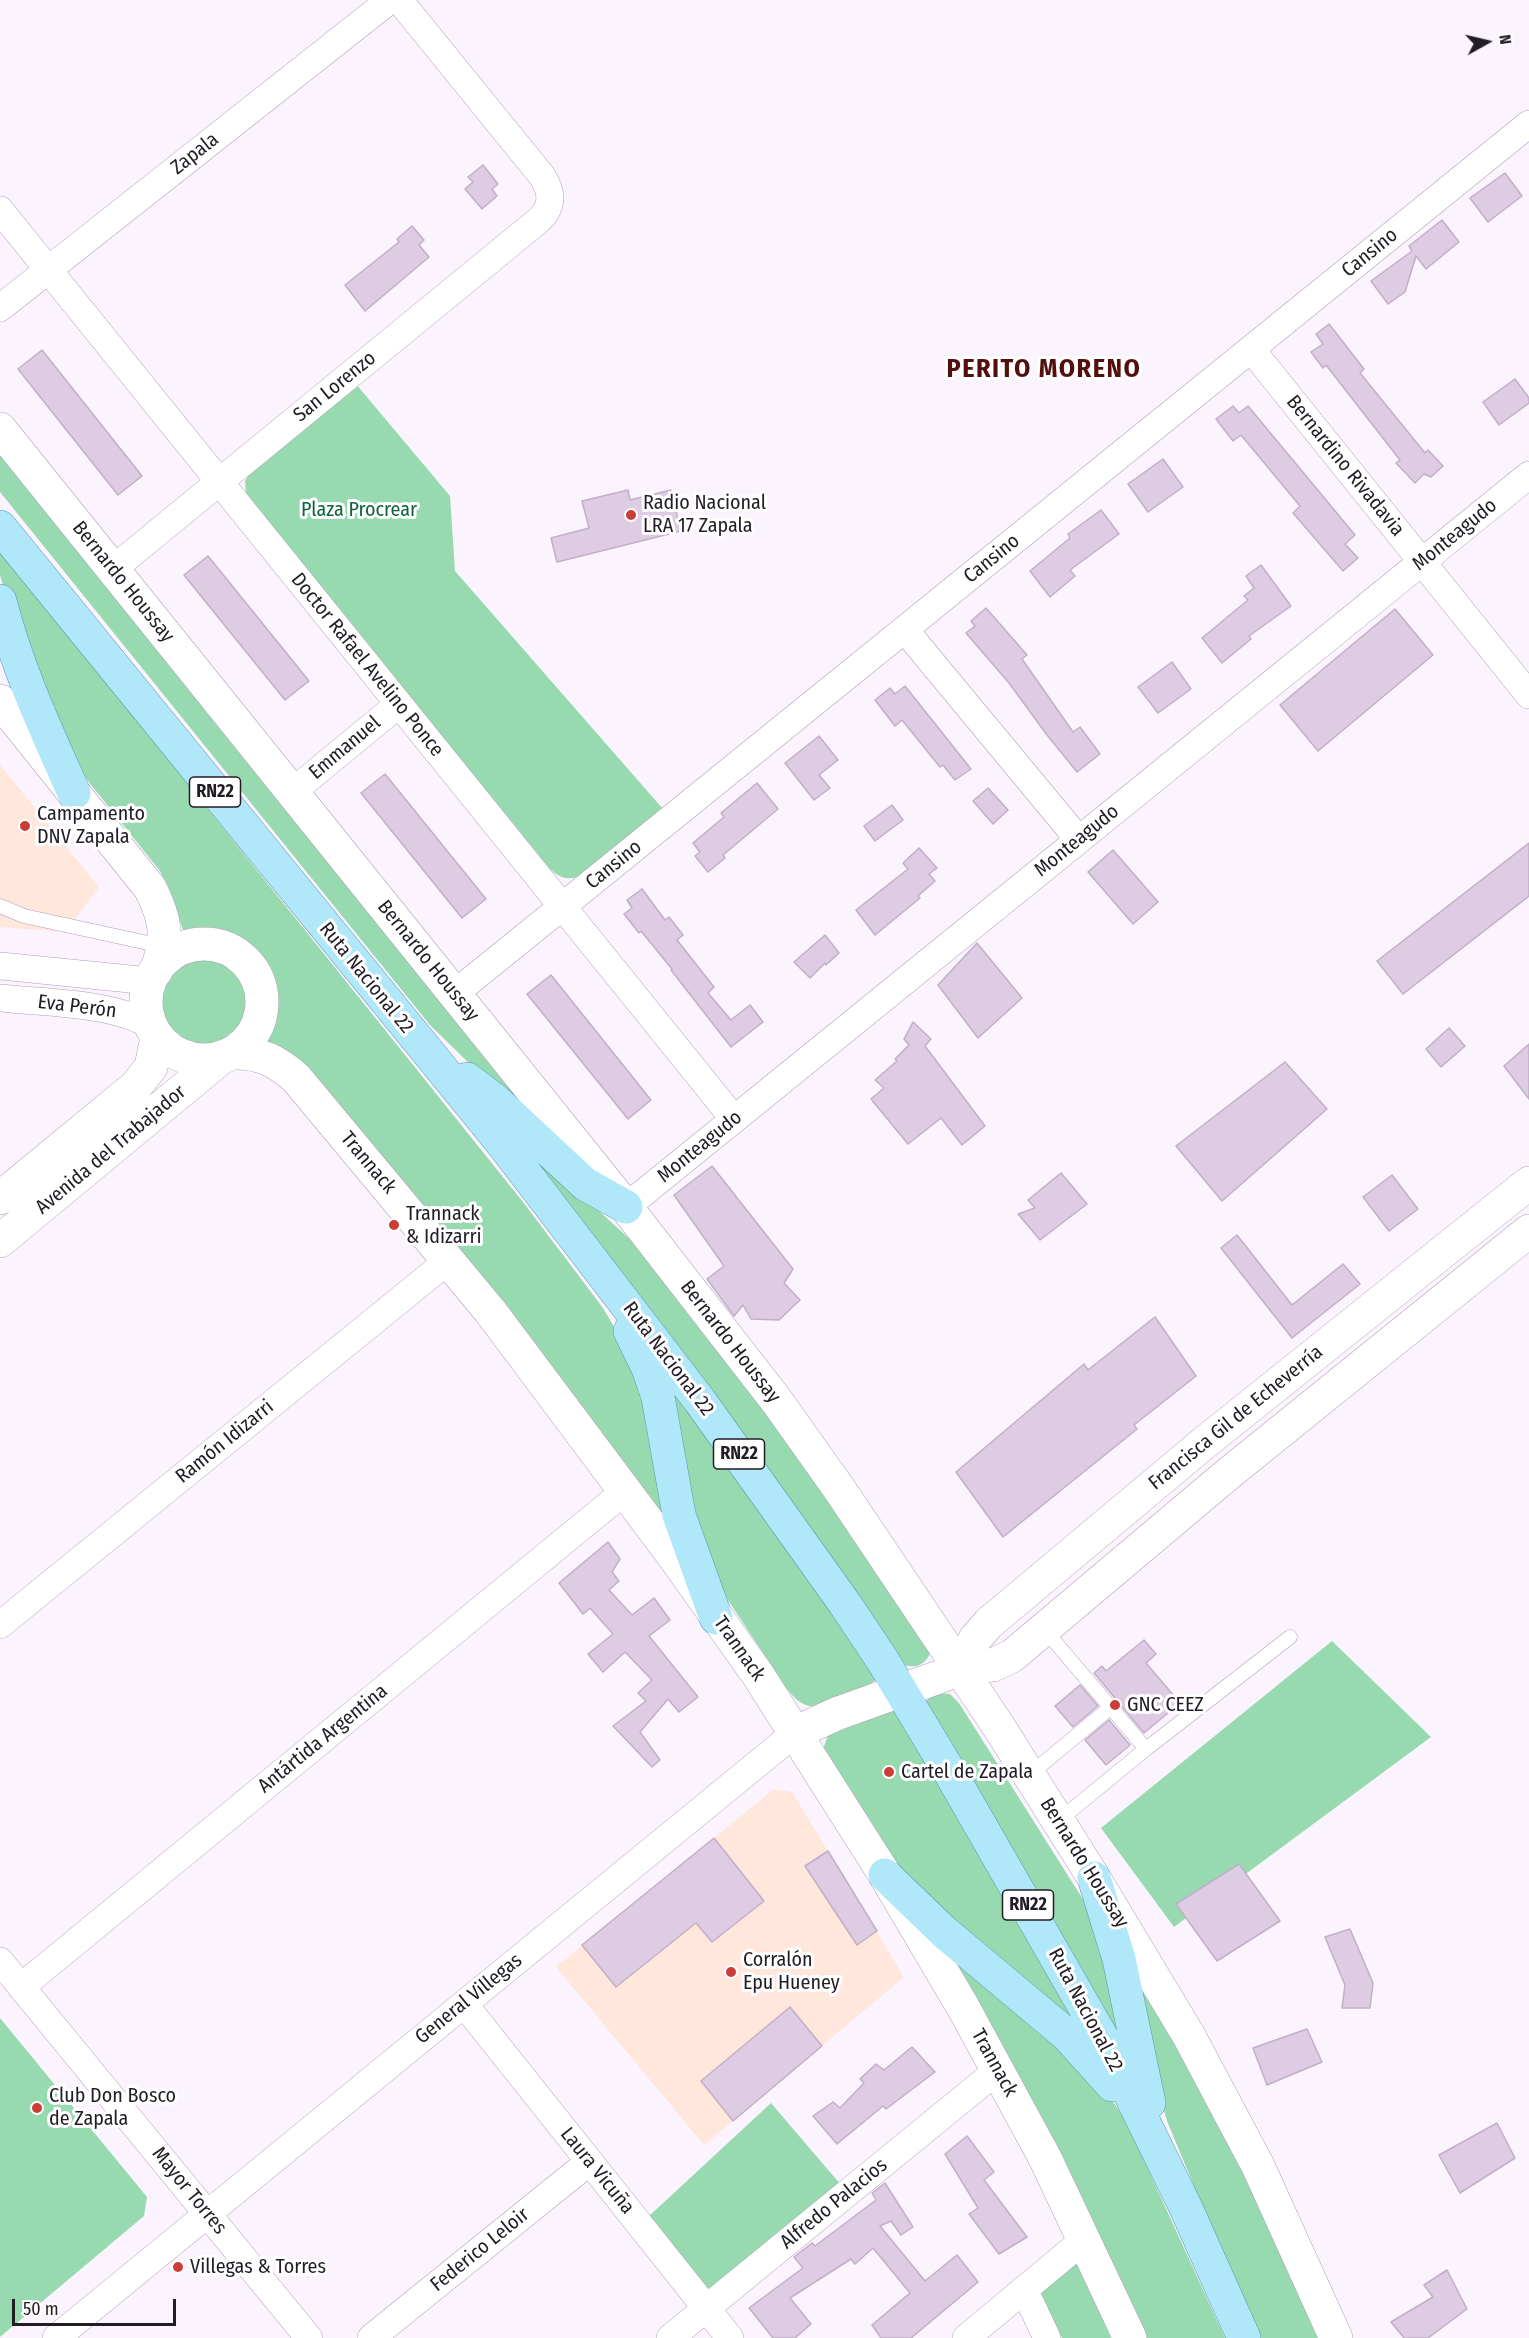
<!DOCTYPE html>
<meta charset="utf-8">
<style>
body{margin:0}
#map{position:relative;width:1529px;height:2338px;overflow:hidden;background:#fbf4fe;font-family:"Fira Sans Condensed",sans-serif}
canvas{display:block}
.north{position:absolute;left:1457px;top:12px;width:60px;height:60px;-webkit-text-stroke:4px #fff;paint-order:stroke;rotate:82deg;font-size:16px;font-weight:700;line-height:24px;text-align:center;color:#221c25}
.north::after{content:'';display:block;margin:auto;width:21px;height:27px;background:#221c25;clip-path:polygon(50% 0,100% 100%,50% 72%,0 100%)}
.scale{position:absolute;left:12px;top:2299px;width:164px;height:27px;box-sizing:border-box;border:3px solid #221c25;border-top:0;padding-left:8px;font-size:18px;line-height:21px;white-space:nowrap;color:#221c25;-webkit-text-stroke:4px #fff;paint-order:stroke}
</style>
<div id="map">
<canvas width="1529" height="2338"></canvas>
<div class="north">N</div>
<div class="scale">50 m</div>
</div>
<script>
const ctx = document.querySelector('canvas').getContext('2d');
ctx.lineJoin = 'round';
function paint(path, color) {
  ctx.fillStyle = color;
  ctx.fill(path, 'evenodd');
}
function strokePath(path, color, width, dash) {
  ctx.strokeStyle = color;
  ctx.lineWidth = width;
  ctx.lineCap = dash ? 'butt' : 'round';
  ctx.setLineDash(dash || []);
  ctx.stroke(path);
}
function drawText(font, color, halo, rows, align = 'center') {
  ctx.font = font + ' "Fira Sans Condensed",sans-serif';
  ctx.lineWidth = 6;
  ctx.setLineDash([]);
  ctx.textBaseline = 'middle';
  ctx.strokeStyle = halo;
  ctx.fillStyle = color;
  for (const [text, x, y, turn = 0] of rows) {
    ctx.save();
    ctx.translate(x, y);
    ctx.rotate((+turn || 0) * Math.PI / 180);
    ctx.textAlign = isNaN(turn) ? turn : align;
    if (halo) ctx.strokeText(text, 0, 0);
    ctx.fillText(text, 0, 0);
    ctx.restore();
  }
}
const commercial = new Path2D(`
 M 0,765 L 99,887 L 75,919 L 53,931 L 0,927 Z
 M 774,1789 L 792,1792 L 904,1977 L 704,2145 L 556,1967 Z`);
const green = new Path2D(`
 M 356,384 L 450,496 L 455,571 L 663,809 L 583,875 C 570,881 560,879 549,868 L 246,495 L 245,481 L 249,474 Z
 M 0,443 L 547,1127 L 479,1073 L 430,1025 L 0,492 Z
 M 0,550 L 523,1202 L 603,1308 L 634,1361 L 676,1539 L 265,1042 C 270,1029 278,1017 278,1002 C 279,969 250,938 219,932 C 207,929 197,932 186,932 L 183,930 L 168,886 L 160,871 L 88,781 L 69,753 L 15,629 L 0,575 Z
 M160 1000a45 45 0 1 1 90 0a45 45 0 1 1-90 0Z
 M 499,1119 L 635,1244 L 760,1398 L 930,1653 C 926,1664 916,1669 905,1665 Z
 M 656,1365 L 698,1418 L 877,1678 L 871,1684 L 814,1707 C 801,1705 795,1699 787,1689 L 710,1573 Z
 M 1332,1641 L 1431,1737 L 1174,1927 L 1101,1828 Z
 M 939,1693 L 950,1694 L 959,1703 L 1091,1912 L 1133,2072 L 925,1705 L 929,1697 Z
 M 890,1711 L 896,1712 L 1095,2051 L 913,1892 L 822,1752 L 828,1735 L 834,1730 Z
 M 935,1937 L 1107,2093 L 1124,2118 L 1138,2147 L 1225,2338 L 1144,2338 Z
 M 1128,1954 L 1206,2092 L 1320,2338 L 1257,2338 L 1167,2121 L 1155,2078 Z
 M 0,2018 L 147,2197 L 144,2216 L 0,2337 Z
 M 771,2103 L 841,2185 L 707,2296 L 648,2217 Z
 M 1076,2261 L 1111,2338 L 1062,2338 L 1040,2292 Z`);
const building = new Path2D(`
 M 483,165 L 498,184 L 492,189 L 497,196 L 482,209 L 465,189 L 473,182 L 468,177 Z
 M 1505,173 L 1522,196 L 1488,222 L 1470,198 Z
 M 1442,220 L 1459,242 L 1426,269 L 1416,256 L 1405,292 L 1388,304 L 1371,281 L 1412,251 L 1409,246 Z
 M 412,226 L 424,240 L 419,245 L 429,257 L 365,311 L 345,285 L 399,242 L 397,239 Z
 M 1329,324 L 1364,369 L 1360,373 L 1425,453 L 1428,450 L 1443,466 L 1431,477 L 1424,474 L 1415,483 L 1396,463 L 1400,460 L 1326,365 L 1323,368 L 1311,352 L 1323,344 L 1316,334 Z
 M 42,350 L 142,476 L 118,495 L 18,369 Z
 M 1515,379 L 1529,398 L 1529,403 L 1499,425 L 1483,402 Z
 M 1233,406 L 1239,413 L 1248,406 L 1355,535 L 1345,544 L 1358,558 L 1343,571 L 1293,513 L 1300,506 L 1241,435 L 1233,441 L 1216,419 Z
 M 1163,459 L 1183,487 L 1148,512 L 1128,484 Z
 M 628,490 L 630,500 L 671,490 L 681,531 L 557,562 L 551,538 L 589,528 L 582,501 Z
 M 1101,510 L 1119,534 L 1070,570 L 1075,576 L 1050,597 L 1030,571 L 1070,538 L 1068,534 Z
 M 208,556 L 309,681 L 285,700 L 184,575 Z
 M 1261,565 L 1291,606 L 1249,636 L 1251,639 L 1222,663 L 1202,638 L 1248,600 L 1244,596 L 1254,588 L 1246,576 Z
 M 986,608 L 1027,655 L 1022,659 L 1073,732 L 1080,727 L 1100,754 L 1077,772 L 1047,735 L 1009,683 L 966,633 L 975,626 L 971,621 Z
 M 1395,609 L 1433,655 L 1318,751 L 1280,705 Z
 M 1172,662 L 1191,689 L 1158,713 L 1138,687 Z
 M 905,686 L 971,769 L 955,780 L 943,765 L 940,767 L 902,720 L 895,726 L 875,700 L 890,688 L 895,694 Z
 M 819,736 L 838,760 L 819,775 L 830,788 L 814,800 L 785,763 Z
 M 385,774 L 486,899 L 462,918 L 361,793 Z
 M 757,783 L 778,809 L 723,855 L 725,858 L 708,872 L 695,856 L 700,852 L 693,843 L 724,817 L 721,813 Z
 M 988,788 L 1008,810 L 993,824 L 973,801 Z
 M 892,805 L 903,820 L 875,841 L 864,826 Z
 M 1529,843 L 1529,896 L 1403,994 L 1377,961 Z
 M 919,848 L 937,868 L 929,874 L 935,881 L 918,896 L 920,898 L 875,935 L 856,910 L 908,869 L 903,863 Z
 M 1113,850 L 1158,902 L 1133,924 L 1088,872 Z
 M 642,889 L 665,920 L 669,917 L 683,935 L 677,940 L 714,987 L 708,993 L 731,1020 L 750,1005 L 763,1022 L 731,1047 L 671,970 L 672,969 L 641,931 L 639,933 L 624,914 L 632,908 L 627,900 Z
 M 825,935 L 839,953 L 826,965 L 825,963 L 810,978 L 794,962 Z
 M 977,943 L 1022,998 L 978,1038 L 938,985 Z
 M 551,975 L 651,1100 L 628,1119 L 527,994 Z
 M 913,1022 L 931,1039 L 925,1046 L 985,1126 L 962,1145 L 941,1118 L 908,1144 L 871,1099 L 884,1088 L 875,1080 L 897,1061 L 895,1059 L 909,1045 L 904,1039 Z
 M 1449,1028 L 1465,1046 L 1441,1067 L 1426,1049 Z
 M 1529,1044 L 1529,1099 L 1504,1066 Z
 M 1285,1062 L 1327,1109 L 1222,1201 L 1176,1146 Z
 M 712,1166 L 793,1269 L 784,1283 L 800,1300 L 779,1320 L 751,1319 L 743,1305 L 734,1316 L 707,1279 L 724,1266 L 674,1195 Z
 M 1061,1173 L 1087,1204 L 1040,1240 L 1018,1214 L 1035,1208 L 1028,1200 Z
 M 1392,1175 L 1418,1209 L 1389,1231 L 1363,1197 Z
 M 1237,1235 L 1292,1305 L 1343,1264 L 1360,1284 L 1292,1338 L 1221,1248 Z
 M 1155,1317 L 1196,1376 L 1134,1425 L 1137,1429 L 1003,1537 L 956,1472 L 1084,1364 L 1088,1370 Z
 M 608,1542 L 620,1559 L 612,1572 L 619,1581 L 609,1590 L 632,1615 L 654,1598 L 670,1620 L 649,1636 L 698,1697 L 679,1712 L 668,1699 L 640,1732 L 660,1760 L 652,1767 L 613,1726 L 646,1701 L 638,1693 L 652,1680 L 625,1652 L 603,1672 L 588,1654 L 613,1634 L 590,1608 L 583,1614 L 559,1583 Z
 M 1144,1640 L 1156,1654 L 1146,1663 L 1180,1703 L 1144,1733 L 1094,1673 L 1102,1666 L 1106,1671 Z
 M 1080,1685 L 1098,1706 L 1073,1727 L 1055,1706 Z
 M 1109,1720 L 1130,1745 L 1106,1765 L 1085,1740 Z
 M 714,1838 L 764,1901 L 712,1942 L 696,1923 L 616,1987 L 582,1945 Z
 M 828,1851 L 877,1931 L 857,1945 L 805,1866 Z
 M 1239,1864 L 1280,1921 L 1217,1961 L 1176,1904 Z
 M 1350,1929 L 1373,1983 L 1370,2008 L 1342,2008 L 1345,1985 L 1325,1937 Z
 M 790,2007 L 822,2046 L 733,2121 L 701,2081 Z
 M 1307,2029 L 1322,2062 L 1267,2085 L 1253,2048 Z
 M 912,2047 L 935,2072 L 886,2109 L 883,2106 L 837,2144 L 813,2116 L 833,2102 L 840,2108 L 864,2083 L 860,2079 L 876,2064 L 884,2070 Z
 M 1497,2123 L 1515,2158 L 1460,2193 L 1439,2155 Z
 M 967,2136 L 994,2172 L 984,2180 L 1027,2237 L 999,2254 L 969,2214 L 978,2208 L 945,2154 Z
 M 885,2183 L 913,2227 L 901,2235 L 891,2221 L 880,2226 L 925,2281 L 957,2255 L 978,2282 L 911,2338 L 881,2338 L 872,2325 L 910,2293 L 873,2248 L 855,2264 L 851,2259 L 790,2298 L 811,2324 L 795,2338 L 773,2338 L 749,2308 L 803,2268 L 794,2257 L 812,2243 L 815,2246 L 876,2200 L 872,2193 Z
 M 1447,2270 L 1467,2309 L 1428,2338 L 1404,2338 L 1391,2322 L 1433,2297 L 1424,2285 Z`);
const service = new Path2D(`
 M 0,906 L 24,916 L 148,943 L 192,945
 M 1044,1629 L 1146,1749
 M 1029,1775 L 1111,1707
 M 1058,1821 L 1146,1749 L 1290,1637`);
const minor = new Path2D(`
 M 0,210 L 734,1119
 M 0,308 L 390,0
 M 1251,349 L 1529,695
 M 113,569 L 539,220 C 554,206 552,191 542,176 L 399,0
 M 905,630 L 1079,840
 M 292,792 L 399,704
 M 0,966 L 150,981
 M 454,994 L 1529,124
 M 0,998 C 44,1003 116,1002 152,1027
 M 626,1207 L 1529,475
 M 0,1625 L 449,1260
 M 0,1961 L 309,2338
 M 21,1987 L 625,1491
 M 464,2004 L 730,2338
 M 1024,2289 L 1047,2338
 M 56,2338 L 795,1733
 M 371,2338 L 589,2162
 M 670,2338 L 998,2070
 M 966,2338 L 1085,2239`);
const tertiary = new Path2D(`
 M 0,429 L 626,1207 L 776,1400 L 840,1490 L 1001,1730 L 1094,1878 L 1189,2036 L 1258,2166 L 1336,2338
 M 0,701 L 150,888 C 166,919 169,938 156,971
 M146 1002a58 58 0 1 1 116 0a58 58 0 1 1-116 0Z
 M 233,1053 C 259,1052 277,1061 296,1078 L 490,1311 L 675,1558 L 758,1675 L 885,1875 L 963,2007 L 1045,2158 L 1130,2338
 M 0,1198 L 136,1086 L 151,1067 L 157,1037
 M 0,1241 L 221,1058
 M 961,1669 L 975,1639 L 989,1623 L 1204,1443 L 1529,1183
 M 795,1733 L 836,1714 L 961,1669 L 993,1665 L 1012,1656 L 1228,1474 L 1529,1231`);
const primary = new Path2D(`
 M 0,527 L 502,1143 L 700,1401 L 845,1604 L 883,1661 L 952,1776 L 1104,2041 L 1185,2206 L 1244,2338
 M 0,601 C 17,668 46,730 74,793
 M 467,1079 L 496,1101 L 585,1184 L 626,1207
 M 630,1331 L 648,1368 L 658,1397 L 679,1515 L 716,1618
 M 885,1875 L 943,1931 L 1067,2035 L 1112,2085
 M 1094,1878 L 1119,1959 L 1149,2103`);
const markers = [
 [631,515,6,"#cb3d37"],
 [25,826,6,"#cb3d37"],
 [394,1225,6,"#cb3d37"],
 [1115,1705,6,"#cb3d37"],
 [889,1772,6,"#cb3d37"],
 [731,1972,6,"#cb3d37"],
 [37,2108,6,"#cb3d37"],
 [178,2267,6,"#cb3d37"]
];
const shields = [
 [215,792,51],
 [739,1454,51],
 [1028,1905,51]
];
const shieldNames = [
 ["RN22",215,792],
 ["RN22",739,1454],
 ["RN22",1028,1905]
];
const streetNames = [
 ["Zapala",195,154,-38],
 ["Cansino",1370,253,-39],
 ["San Lorenzo",335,387,-39],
 ["Bernardino Rivadavia",1345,466,51],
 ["Monteagudo",1455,535,-39],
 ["Cansino",992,559,-39],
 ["Bernardo Houssay",123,582,51],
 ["Doctor Rafael Avelino Ponce",367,665,51],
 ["Emmanuel",345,748,-40],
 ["Monteagudo",1077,841,-39],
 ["Cansino",614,865,-39],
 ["Bernardo Houssay",428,961,51],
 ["Ruta Nacional 22",366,978,51],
 ["Eva Perón",77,1007,7],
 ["Monteagudo",700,1147,-39],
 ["Avenida del Trabajador",111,1150,-40],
 ["Trannack",368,1163,50],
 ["Bernardo Houssay",730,1342,52],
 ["Ruta Nacional 22",668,1359,53],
 ["Francisca Gil de Echeverría",1236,1418,-39],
 ["Ramón Idizarri",225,1442,-39],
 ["Trannack",739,1649,55],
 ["Antártida Argentina",323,1739,-39],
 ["Bernardo Houssay",1084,1863,58],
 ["General Villegas",469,1999,-39],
 ["Ruta Nacional 22",1085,2010,62],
 ["Trannack",994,2063,61],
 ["Laura Vicuña",597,2171,51],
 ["Mayor Torres",189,2191,51],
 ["Alfredo Palacios",834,2204,-39],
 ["Federico Leloir",480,2250,-39]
];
const poiNames = [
 ["Radio Nacional",643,503],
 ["LRA 17 Zapala",643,526],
 ["Campamento",37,814],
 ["DNV Zapala",37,837],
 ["Trannack",406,1214],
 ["& Idizarri",406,1237],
 ["GNC CEEZ",1127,1705],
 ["Cartel de Zapala",901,1772],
 ["Corralón",743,1960],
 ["Epu Hueney",743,1983],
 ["Club Don Bosco",49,2096],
 ["de Zapala",49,2119],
 ["Villegas & Torres",190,2267]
];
const parkNames = [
 ["Plaza Procrear",359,510]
];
const districtNames = [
 ["PERITO MORENO",1044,370]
];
paint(commercial, '#ffe7dc');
paint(green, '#97dab0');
paint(building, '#decce4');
strokePath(building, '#c1afc7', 1.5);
strokePath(service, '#b09fb6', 15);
strokePath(minor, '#b09fb6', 28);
strokePath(tertiary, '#b09fb6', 34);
strokePath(primary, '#5c96ac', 34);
strokePath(service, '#fff', 14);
strokePath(minor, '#fff', 27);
strokePath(tertiary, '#fff', 33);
strokePath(primary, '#b0e8f9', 33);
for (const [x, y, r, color] of markers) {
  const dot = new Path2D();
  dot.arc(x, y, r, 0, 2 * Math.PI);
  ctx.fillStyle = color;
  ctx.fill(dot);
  strokePath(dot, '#fff', 2);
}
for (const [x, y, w] of shields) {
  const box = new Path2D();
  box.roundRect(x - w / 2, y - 15, w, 30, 4.5);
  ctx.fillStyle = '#fff';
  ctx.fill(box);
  strokePath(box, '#221c25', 1.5);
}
drawText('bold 18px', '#221c25', null, shieldNames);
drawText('20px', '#221c25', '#fff', streetNames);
drawText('20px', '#221c25', '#fff', poiNames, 'left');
drawText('20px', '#0f643b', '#fff', parkNames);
ctx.letterSpacing = '1.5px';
drawText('bold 26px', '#530f0d', '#fff', districtNames);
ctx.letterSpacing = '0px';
</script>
